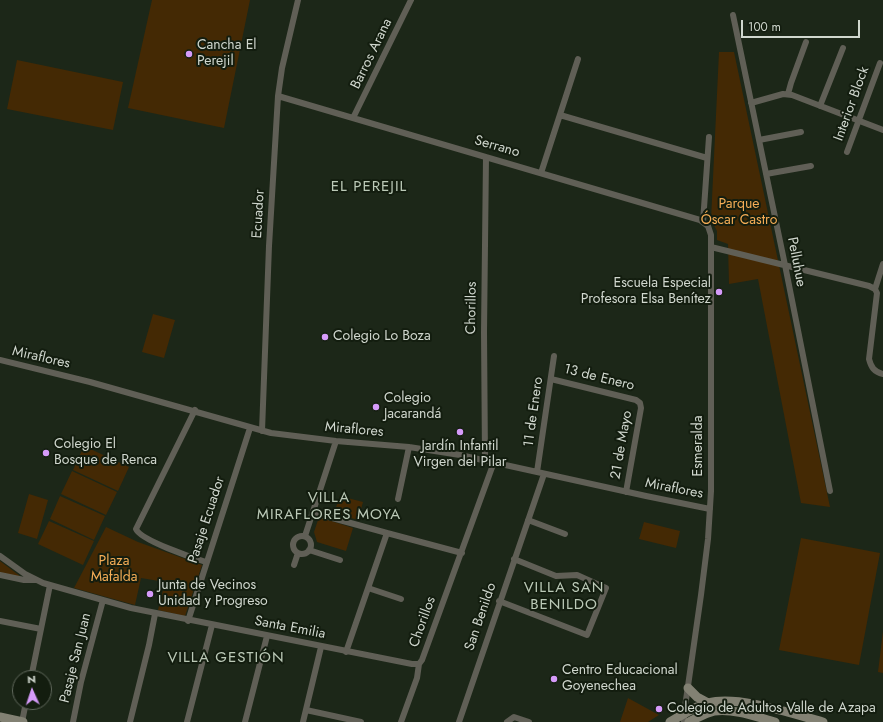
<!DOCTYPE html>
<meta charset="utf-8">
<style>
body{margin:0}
#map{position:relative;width:883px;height:722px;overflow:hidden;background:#1c2718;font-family:Jost,sans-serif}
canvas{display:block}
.north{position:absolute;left:12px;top:670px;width:40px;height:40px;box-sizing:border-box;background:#131d0f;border:1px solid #5f675b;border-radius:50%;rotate:357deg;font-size:11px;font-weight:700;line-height:16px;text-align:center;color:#d0d7ce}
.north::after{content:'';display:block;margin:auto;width:14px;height:18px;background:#d69bfa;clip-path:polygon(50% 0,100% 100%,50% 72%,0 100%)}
.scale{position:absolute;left:741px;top:20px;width:119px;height:18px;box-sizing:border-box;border:2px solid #d0d7ce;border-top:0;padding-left:5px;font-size:12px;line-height:14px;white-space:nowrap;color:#d0d7ce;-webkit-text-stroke:3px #131d0f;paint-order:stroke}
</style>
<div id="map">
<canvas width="883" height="722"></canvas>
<div class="north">N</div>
<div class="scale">100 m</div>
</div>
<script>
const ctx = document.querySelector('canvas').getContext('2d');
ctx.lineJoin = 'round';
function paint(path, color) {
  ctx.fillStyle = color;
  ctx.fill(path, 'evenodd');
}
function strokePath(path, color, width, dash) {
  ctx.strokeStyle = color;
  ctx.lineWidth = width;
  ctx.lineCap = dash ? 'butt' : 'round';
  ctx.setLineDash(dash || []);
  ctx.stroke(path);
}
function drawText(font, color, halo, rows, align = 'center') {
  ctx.font = font + ' Jost,sans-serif';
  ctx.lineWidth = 4;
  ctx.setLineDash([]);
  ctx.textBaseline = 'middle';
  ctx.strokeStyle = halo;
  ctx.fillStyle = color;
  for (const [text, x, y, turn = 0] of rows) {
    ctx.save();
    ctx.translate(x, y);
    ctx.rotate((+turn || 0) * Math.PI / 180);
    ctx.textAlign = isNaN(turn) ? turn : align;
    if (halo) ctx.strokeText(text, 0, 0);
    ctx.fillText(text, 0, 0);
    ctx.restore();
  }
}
const green = new Path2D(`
 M 152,0 L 250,0 L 224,128 L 128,108 Z
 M 719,52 L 734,52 L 830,507 L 801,503 L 758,279 L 729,284 L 728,244 L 717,240 L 717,231 L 711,220 Z
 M 17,60 L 123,82 L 113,130 L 7,109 Z
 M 153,314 L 175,320 L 164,358 L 142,352 Z
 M 84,446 L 129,467 L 118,491 L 73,470 Z
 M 72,471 L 117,492 L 106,515 L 61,494 Z
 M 29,494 L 48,500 L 37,539 L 18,533 Z
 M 60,496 L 105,516 L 94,540 L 50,519 Z
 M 340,496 L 363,502 L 358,520 L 334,513 Z
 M 319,517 L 353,528 L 346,551 L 317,542 L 314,532 Z
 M 49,521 L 94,541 L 83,565 L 38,544 Z
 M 644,522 L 680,531 L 676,548 L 639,539 Z
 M 106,527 L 138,542 L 202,565 L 185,616 L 158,610 L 165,582 L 141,578 L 135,605 L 74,588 Z
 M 801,538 L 880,553 L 859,665 L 779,650 Z
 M 0,561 L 24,579 L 0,574 Z
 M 883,631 L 883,673 L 878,672 Z
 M 628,698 L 659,715 L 648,722 L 620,722 Z`);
const minor = new Path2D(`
 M 733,15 L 785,265 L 830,491
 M 788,94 L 791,83 L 806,42
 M 278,96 L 700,220 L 708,226 L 711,235 L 711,491 L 708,539 L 701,595 L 684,714 L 684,722
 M 751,103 L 783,94 L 792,95 L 883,130
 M 820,106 L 843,48
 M 560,115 L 707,158
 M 353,118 L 411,0
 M 759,140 L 801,132
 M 847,152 L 880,63
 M 541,173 L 578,59
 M 766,174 L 811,166
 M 703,222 L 709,137
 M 711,247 L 869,286 L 875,289 L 877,293 L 869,359 C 871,367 874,372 883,374
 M 875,289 L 883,264
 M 0,360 L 90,382 L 271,433 L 336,441 L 409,447 L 460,455 L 646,496 L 710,509
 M 551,379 L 636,400 L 640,403 L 641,408 L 626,492
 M 195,410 L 136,529 C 140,540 193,558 206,562
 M 262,431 L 269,246 L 278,96 L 282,68 L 298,0
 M 485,460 L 484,332 L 486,157
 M 537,472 L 554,356
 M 398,499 L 409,447
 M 314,513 L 387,533 L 346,652
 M 528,520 L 565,534
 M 387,533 L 462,553
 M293 545a9 9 0 1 1 18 0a9 9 0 1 1-18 0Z
 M 305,536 L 336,441
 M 309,550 L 340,560
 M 0,556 L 25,574 L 43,583 L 131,608 L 412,664 L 419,664
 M 294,565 L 298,553
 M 0,575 L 24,580 L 36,580
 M 368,588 L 401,599
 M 499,601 L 587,635 L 606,588 L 577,575 L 556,576 L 514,559
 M 0,621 L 41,629
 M 188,621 L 250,428
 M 31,678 L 50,585
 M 306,710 L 361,722
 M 22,722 L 26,702
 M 73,722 L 81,682 L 103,600
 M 130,722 L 149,645 L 155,614
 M 187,722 L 212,625
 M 245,722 L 267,636
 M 303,722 L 321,647
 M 401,722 L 417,678 L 419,664 L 422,660 L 494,462
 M 459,722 L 544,474
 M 507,722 L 514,717 L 529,722`);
const secondary = new Path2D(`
 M 688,688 L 697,697 L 708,703
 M 0,717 L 23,722
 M 670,722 C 682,715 695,706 708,703 C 738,695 793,714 823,722
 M 689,722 C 697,718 705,713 714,711 C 734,708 757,717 775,722`);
const markers = [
 [189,54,4,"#d69bfa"],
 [719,292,4,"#d69bfa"],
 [325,337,4,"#d69bfa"],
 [376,407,4,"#d69bfa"],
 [460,432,4,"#d69bfa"],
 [46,453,4,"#d69bfa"],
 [150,594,4,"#d69bfa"],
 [554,679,4,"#d69bfa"],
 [659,709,4,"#d69bfa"]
];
const poiNames = [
 ["Cancha El",197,46],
 ["Perejil",197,62],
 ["Escuela Especial",711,284,"right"],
 ["Profesora Elsa Benítez",711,300,"right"],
 ["Colegio Lo Boza",333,337],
 ["Colegio",384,399],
 ["Jacarandá",384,415],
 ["Colegio El",54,445],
 ["Bosque de Renca",54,461],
 ["Jardín Infantil",460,447,"center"],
 ["Virgen del Pilar",460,463,"center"],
 ["Junta de Vecinos",158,586],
 ["Unidad y Progreso",158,602],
 ["Centro Educacional",562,671],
 ["Goyenechea",562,687],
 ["Colegio de Adultos Valle de Azapa",667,709]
];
const streetNames = [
 ["Barros Arana",372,54,-64],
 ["Interior Block",852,104,-70],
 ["Serrano",497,147,16],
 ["Ecuador",259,214,-87],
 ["Pelluhue",796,262,79],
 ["Chorillos",472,308,-89],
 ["Miraflores",41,358,13],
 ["13 de Enero",599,378,14],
 ["11 de Enero",534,412,-82],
 ["Miraflores",354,430,5],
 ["21 de Mayo",622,445,-80],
 ["Esmeralda",699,446,-90],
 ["Miraflores",674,489,11],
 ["Pasaje Ecuador",207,520,-72],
 ["San Benildo",481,617,-71],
 ["Chorillos",423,622,-70],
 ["Santa Emilia",290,628,11],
 ["Pasaje San Juan",76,658,-76]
];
const parkNames = [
 ["Parque",739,205],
 ["Óscar Castro",739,221],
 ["Plaza",114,562],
 ["Mafalda",114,578]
];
const neighbourhoodNames = [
 ["EL PEREJIL",369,187],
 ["VILLA",329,498],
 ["MIRAFLORES MOYA",329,515],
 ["VILLA SAN",564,588],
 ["BENILDO",564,605],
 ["VILLA GESTIÓN",226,658]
];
paint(green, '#442904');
strokePath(minor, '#605f56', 6);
strokePath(secondary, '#828173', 9);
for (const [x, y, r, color] of markers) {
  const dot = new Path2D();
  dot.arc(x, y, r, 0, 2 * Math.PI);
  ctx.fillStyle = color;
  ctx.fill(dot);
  strokePath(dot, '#131d0f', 1.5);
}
drawText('14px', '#d0d7ce', '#131d0f', poiNames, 'left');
drawText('14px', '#d0d7ce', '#131d0f', streetNames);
drawText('14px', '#f5ad56', '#131d0f', parkNames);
ctx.letterSpacing = '1px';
drawText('15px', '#bbc9b7', '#131d0f', neighbourhoodNames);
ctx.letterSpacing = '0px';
</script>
